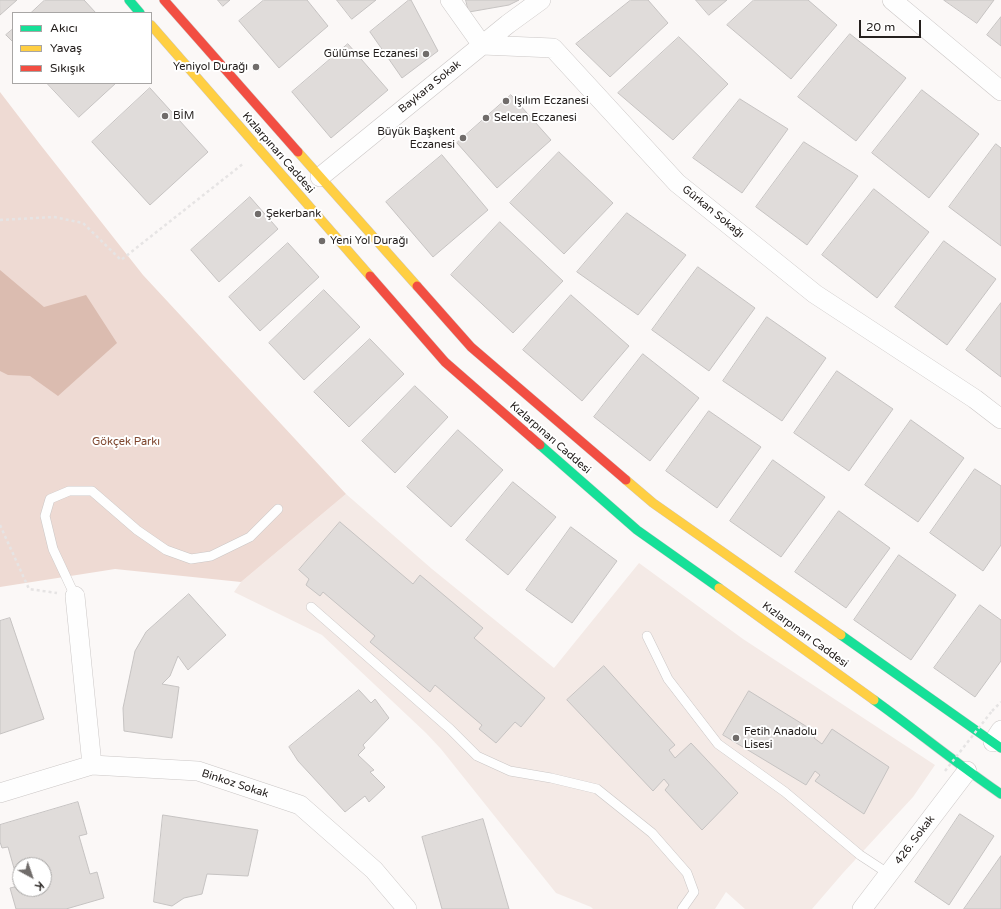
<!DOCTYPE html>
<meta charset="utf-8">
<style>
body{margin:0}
#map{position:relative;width:1001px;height:909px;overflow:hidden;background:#fbf8f7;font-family:"Varela Round",sans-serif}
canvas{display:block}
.legend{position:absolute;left:12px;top:12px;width:140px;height:72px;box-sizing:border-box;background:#fff;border:1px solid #a8a6a5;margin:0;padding:5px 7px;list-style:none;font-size:12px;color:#25201e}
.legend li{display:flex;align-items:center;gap:8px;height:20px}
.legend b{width:20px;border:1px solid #a8a6a5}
.north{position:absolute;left:12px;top:857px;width:40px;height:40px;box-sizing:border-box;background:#fff;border:1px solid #a8a6a5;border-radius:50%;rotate:140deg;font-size:11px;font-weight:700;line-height:16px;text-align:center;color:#25201e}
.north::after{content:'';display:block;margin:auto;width:14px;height:18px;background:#706c6a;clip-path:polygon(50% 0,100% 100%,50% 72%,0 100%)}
.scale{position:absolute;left:859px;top:20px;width:62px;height:18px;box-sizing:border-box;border:2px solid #25201e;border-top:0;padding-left:5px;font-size:12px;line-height:14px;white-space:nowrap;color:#25201e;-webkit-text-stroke:3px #fff;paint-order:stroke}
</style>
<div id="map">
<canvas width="1001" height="909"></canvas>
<ul class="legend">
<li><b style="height:5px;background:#16e098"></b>Akıcı</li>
<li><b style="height:5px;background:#ffcf43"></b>Yavaş</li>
<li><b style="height:5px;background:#f24e42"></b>Sıkışık</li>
</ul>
<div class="north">K</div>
<div class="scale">20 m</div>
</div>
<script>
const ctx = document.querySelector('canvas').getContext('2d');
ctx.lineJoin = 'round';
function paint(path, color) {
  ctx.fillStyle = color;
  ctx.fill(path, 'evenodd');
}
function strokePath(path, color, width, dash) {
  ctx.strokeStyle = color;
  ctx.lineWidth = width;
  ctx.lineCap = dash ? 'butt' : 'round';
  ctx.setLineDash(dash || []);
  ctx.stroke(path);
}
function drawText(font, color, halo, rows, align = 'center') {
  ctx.font = font + ' "Varela Round",sans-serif';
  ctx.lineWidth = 4;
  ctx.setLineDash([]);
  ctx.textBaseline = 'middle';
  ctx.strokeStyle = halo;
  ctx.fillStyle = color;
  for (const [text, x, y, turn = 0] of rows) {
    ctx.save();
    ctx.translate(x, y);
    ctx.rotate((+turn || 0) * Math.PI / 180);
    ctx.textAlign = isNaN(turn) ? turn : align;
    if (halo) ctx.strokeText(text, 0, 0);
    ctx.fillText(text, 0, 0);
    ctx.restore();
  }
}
const built = new Path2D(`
 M 346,494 L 432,569 L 554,668 L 639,563 L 743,639 L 935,765 L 913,797 L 843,873 L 812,909 L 745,909 L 726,892 L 715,909 L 593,909 L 591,907 L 556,893 L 441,749 L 426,733 L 322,635 L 234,592 L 241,582 Z`);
const green = new Path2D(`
 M 0,92 L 39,143 L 143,275 L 346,494 L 241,582 L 115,569 L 0,587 Z`);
const water = new Path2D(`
 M 0,270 L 44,307 L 86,295 L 117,343 L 58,396 L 30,376 L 8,375 L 0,371 Z`);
const building = new Path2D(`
 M 0,0 L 17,0 L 0,15 Z
 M 45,0 L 84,0 L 96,13 L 31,13 Z
 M 218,0 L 230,0 L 223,6 Z
 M 264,0 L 307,0 L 328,26 L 279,68 L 239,21 Z
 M 337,0 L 376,0 L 352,19 Z
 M 409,0 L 411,0 L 438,51 L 402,78 L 370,32 Z
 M 466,0 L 519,0 L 509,5 L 469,12 Z
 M 631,0 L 648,0 L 668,23 L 610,77 L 576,44 Z
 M 696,0 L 727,0 L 709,15 Z
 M 754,0 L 808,0 L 837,25 L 791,79 L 727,25 Z
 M 944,0 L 994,0 L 977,23 Z
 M 1001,17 L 1001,46 L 987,35 Z
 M 13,29 L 13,42 L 6,35 Z
 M 850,34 L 906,78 L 856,141 L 798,97 Z
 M 679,37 L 728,84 L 673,140 L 618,93 Z
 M 348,44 L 388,90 L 331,138 L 292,92 Z
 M 47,83 L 116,83 L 79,117 Z
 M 150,88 L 208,152 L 150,205 L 92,142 Z
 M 922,90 L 979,134 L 929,198 L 872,153 Z
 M 511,95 L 551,140 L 497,188 L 457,143 Z
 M 740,99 L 788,129 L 742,193 L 693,158 Z
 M 804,142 L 858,176 L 807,245 L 756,207 Z
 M 996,144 L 1001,148 L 1001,246 L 949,207 Z
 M 559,152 L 613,203 L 564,254 L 510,203 Z
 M 442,155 L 488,210 L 433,257 L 386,202 Z
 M 874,189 L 929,232 L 877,298 L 822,255 Z
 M 250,197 L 278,229 L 219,282 L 191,250 Z
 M 627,213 L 686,255 L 638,315 L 577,272 Z
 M 500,222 L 563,281 L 513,333 L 451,275 Z
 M 944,241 L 996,279 L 947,345 L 895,307 Z
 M 288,243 L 319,277 L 260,331 L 229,297 Z
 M 698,267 L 755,308 L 709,371 L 652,330 Z
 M 324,290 L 360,327 L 304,380 L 269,343 Z
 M 571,295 L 629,346 L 582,401 L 523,350 Z
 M 1001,303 L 1001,377 L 966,350 Z
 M 767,317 L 826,358 L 782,421 L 723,381 Z
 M 370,339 L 404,374 L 349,427 L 314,392 Z
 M 643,354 L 699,398 L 650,461 L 594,417 Z
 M 837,371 L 893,409 L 849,471 L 794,433 Z
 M 415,386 L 448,417 L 395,473 L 362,441 Z
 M 709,411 L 761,447 L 717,508 L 666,471 Z
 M 911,420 L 964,458 L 918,522 L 865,485 Z
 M 458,430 L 503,470 L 451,527 L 407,487 Z
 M 773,460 L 825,497 L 781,557 L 730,521 Z
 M 975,469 L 1001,486 L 1001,545 L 983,571 L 930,533 Z
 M 513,482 L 556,517 L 508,575 L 466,540 Z
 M 839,511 L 890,548 L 846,608 L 795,572 Z
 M 340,522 L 413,584 L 420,575 L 483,628 L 474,638 L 545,698 L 521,727 L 515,722 L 496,743 L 479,729 L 482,725 L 435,685 L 430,692 L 370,642 L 375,636 L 323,592 L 320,596 L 306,585 L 309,579 L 299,570 Z
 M 571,527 L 617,561 L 572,623 L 526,590 Z
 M 899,555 L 956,595 L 911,660 L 854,620 Z
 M 189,594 L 226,635 L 188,670 L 178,656 L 170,676 L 162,684 L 179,687 L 172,738 L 124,731 L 123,708 L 135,651 L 146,632 Z
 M 980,605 L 1001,620 L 1001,661 L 975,697 L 934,668 Z
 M 10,618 L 44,719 L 0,734 L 0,621 Z
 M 604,666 L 675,745 L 669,750 L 675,758 L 691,743 L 738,793 L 702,830 L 665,790 L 669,785 L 664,779 L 653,791 L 567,700 Z
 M 359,690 L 371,703 L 375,699 L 389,718 L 363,745 L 365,748 L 358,755 L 374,770 L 370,772 L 385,787 L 369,802 L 365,796 L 345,812 L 298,761 L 289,747 Z
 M 749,691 L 817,733 L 814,738 L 822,744 L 832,729 L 889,767 L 864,814 L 815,781 L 820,775 L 815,771 L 806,785 L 723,735 Z
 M 78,802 L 87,834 L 79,836 L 90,874 L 97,872 L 104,898 L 66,909 L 16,909 L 10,888 L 19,886 L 8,847 L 2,848 L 0,842 L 0,825 ZM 20,865 L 44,865 L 44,889 L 20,889 Z
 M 960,814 L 994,836 L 949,905 L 915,882 Z
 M 163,815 L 258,830 L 248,876 L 207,874 L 202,894 L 184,898 L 172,906 L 154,902 Z
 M 483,819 L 509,909 L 442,909 L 422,837 Z
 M 1001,856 L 1001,909 L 964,909 Z`);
const path = new Path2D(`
 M 0,220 L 54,217 L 83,223 L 121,260 L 244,163
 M 0,525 L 29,589 L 57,593
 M 992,711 L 1001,702`);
const lane = new Path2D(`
 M 75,596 L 53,549 L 45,516 L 50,499 L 69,491 L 92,491 L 137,530 L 166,550 L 191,559 L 211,556 L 250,537 L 278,509
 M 311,607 L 450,729 L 477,756 L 510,771 L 551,778 L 597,789 L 652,833 L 687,873 L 694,892 L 682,909
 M 647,636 L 668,679 L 718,744 L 785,792 L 860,855 L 889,874`);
const street = new Path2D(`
 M 450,0 L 482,45 L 553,48 L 677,183 L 815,294 L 975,399 L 1001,419
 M 892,0 L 1001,91
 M 320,177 L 508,24 L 541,0
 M 75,596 L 92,765
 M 993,742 L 1001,730
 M 0,793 L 92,765 L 198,771 L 300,805 L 374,870 L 407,909
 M 862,909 L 967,771`);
const fast = new Path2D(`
 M 129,0 L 140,13
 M 540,445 L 637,530 L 719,588
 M 841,635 L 1001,748
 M 874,700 C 917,731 957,764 1001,794`);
const slow = new Path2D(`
 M 151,25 L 370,276
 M 298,152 L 417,286
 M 626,480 L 653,503 L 841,635
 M 719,588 L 874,700`);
const jam = new Path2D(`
 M 164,0 L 298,152
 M 370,276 L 445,362 L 540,445
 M 417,286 L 471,347 L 626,480`);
const pathBridge = new Path2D(`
 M 945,771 L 992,711`);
const markers = [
 [426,54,4,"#706c6a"],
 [256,67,4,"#706c6a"],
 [506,101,4,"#706c6a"],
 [165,116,4,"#706c6a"],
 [486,118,4,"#706c6a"],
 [463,138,4,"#706c6a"],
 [258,214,4,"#706c6a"],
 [322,241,4,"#706c6a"],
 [736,738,4,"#706c6a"]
];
const poiNames = [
 ["Gülümse Eczanesi",418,54,"right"],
 ["Yeniyol Durağı",248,67,"right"],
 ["Işılım Eczanesi",514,101],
 ["BİM",173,116],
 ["Selcen Eczanesi",494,118],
 ["Büyük Başkent",455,132,"right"],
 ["Eczanesi",455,145,"right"],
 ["Şekerbank",266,214],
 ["Yeni Yol Durağı",330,241],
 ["Fetih Anadolu",744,732],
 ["Lisesi",744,745]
];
const streetNames = [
 ["Baykara Sokak",430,87,-39],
 ["Kızlarpınarı Caddesi",278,153,49],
 ["Gürkan Sokağı",713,212,39],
 ["Kızlarpınarı Caddesi",550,438,41],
 ["Kızlarpınarı Caddesi",805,635,36],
 ["Binkoz Sokak",235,784,18],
 ["426. Sokak",915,840,-53]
];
const parkNames = [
 ["Gökçek Parkı",126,442]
];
paint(built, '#f4eae6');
paint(green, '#eedad3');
paint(water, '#dbbcb0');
paint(building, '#e0dcda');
strokePath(building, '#c6c3c2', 1);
strokePath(lane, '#cbc7c6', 10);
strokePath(street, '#cbc7c6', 20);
strokePath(fast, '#cbc7c6', 10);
strokePath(slow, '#cbc7c6', 10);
strokePath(jam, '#cbc7c6', 10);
strokePath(path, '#e6e4e4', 2.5, [3, 3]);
strokePath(lane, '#fefefe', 9);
strokePath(street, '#fefefe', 19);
strokePath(fast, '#16e098', 9);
strokePath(slow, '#ffcf43', 9);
strokePath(jam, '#f24e42', 9);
strokePath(pathBridge, '#e6e4e4', 2.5, [3, 3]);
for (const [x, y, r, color] of markers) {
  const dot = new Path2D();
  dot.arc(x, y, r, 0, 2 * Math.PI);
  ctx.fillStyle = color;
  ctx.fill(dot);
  strokePath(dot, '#fff', 1.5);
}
drawText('11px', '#25201e', '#fff', poiNames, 'left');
drawText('11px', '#25201e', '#fff', streetNames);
drawText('11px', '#7e462e', '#fff', parkNames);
</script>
